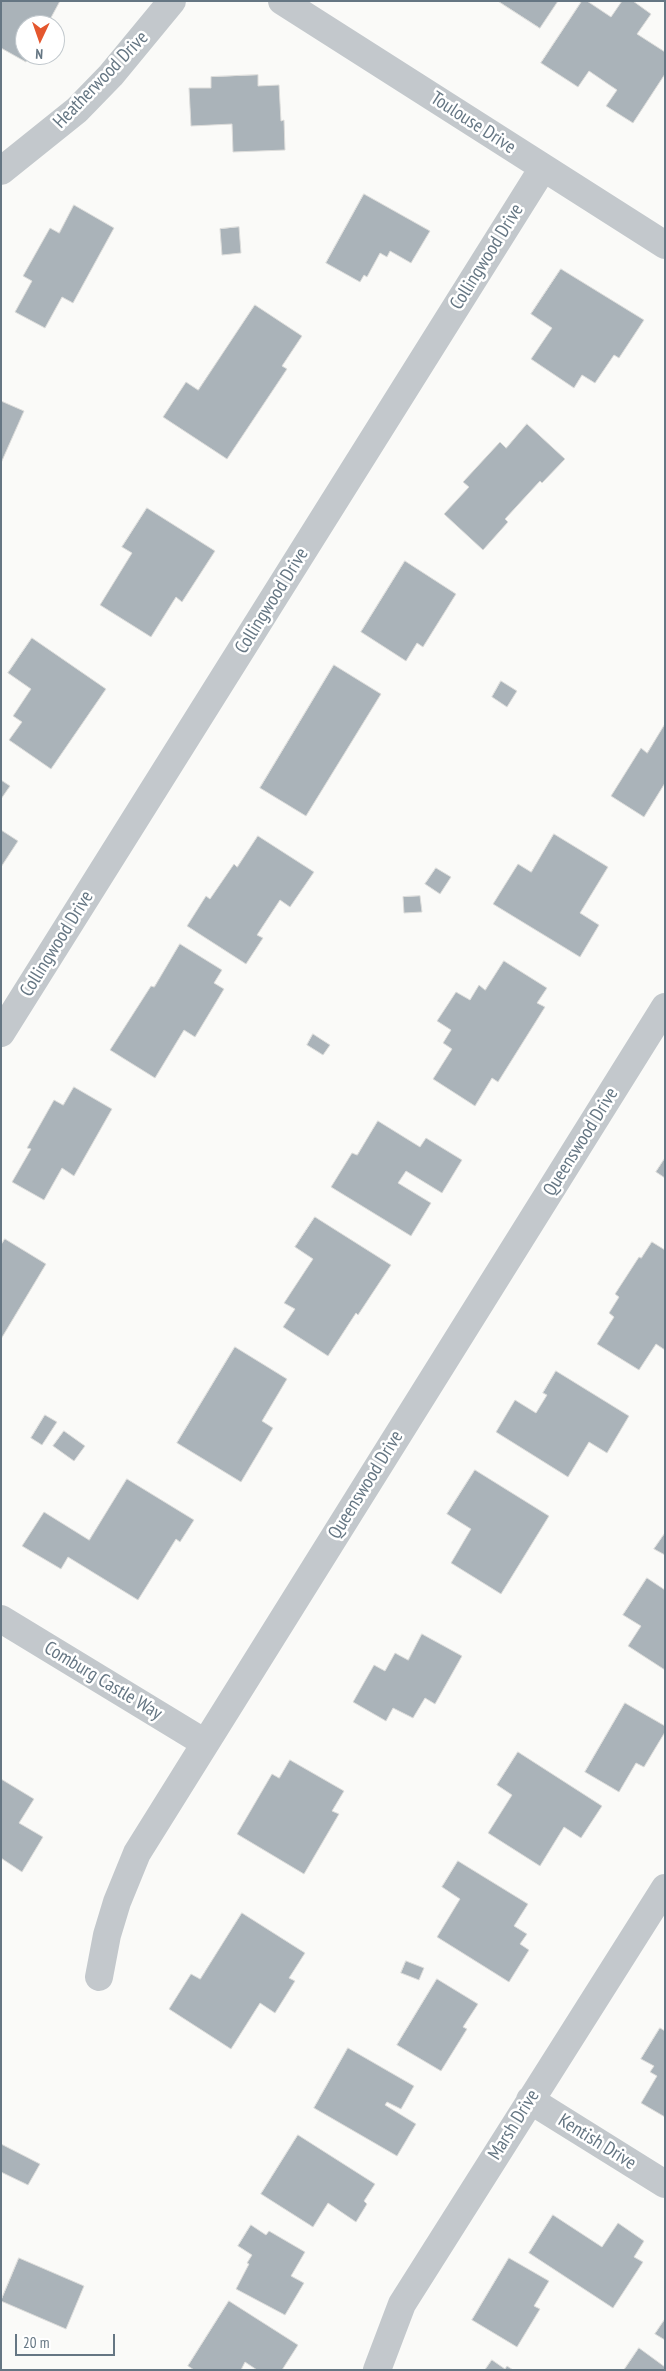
<!DOCTYPE html>
<style>
body{margin:0}
#map{position:relative;width:666px;height:2371px;overflow:hidden;background:#fafaf8;font-family:"PT Sans Narrow",sans-serif}
canvas{display:block}
.frame{position:absolute;inset:0;border:2px solid #657683;pointer-events:none}
.north{position:absolute;left:15px;top:15px;width:50px;height:50px;box-sizing:border-box;background:#fff;border:1px solid #c1c8cd;border-radius:50%;rotate:183deg;font-size:14px;font-weight:700;line-height:20px;text-align:center;color:#657683}
.north::after{content:'';display:block;margin:auto;width:18px;height:22px;background:#e4572e;clip-path:polygon(50% 0,100% 100%,50% 72%,0 100%)}
.scale{position:absolute;left:15px;top:2334px;width:100px;height:22px;box-sizing:border-box;border:2px solid #657683;border-top:0;padding-left:6px;font-size:15px;line-height:18px;white-space:nowrap;color:#657683;-webkit-text-stroke:4px #fff;paint-order:stroke}
</style>
<div id="map">
<canvas width="666" height="2371"></canvas>
<div class="frame"></div>
<div class="north">N</div>
<div class="scale">20 m</div>
</div>
<script>
const ctx = document.querySelector('canvas').getContext('2d');
ctx.lineJoin = 'round';
function paint(path, color) {
  ctx.fillStyle = color;
  ctx.fill(path, 'evenodd');
}
function strokePath(path, color, width, dash) {
  ctx.strokeStyle = color;
  ctx.lineWidth = width;
  ctx.lineCap = dash ? 'butt' : 'round';
  ctx.setLineDash(dash || []);
  ctx.stroke(path);
}
function drawText(font, color, halo, rows, align = 'center') {
  ctx.font = font + ' "PT Sans Narrow",sans-serif';
  ctx.lineWidth = 5;
  ctx.setLineDash([]);
  ctx.textBaseline = 'middle';
  ctx.strokeStyle = halo;
  ctx.fillStyle = color;
  for (const [text, x, y, turn = 0] of rows) {
    ctx.save();
    ctx.translate(x, y);
    ctx.rotate((+turn || 0) * Math.PI / 180);
    ctx.textAlign = isNaN(turn) ? turn : align;
    if (halo) ctx.strokeText(text, 0, 0);
    ctx.fillText(text, 0, 0);
    ctx.restore();
  }
}
const building = new Path2D(`
 M 1,1 L 60,1 L 47,25 L 25,25 L 25,55 L 30,55 L 26,62 L 1,48 Z
 M 498,1 L 558,1 L 540,28 Z
 M 582,1 L 587,1 L 611,17 L 622,1 L 633,1 L 651,14 L 637,34 L 665,52 L 665,74 L 633,123 L 606,106 L 617,90 L 608,84 L 589,71 L 578,87 L 541,63 Z
 M 258,75 L 258,86 L 279,85 L 281,121 L 284,120 L 285,150 L 233,152 L 232,124 L 191,126 L 189,88 L 211,88 L 211,77 Z
 M 364,194 L 430,231 L 411,263 L 390,251 L 387,257 L 380,253 L 367,277 L 364,275 L 360,282 L 326,263 Z
 M 74,205 L 114,228 L 73,303 L 62,297 L 45,328 L 15,312 L 32,281 L 23,276 L 50,228 L 59,233 Z
 M 239,227 L 241,253 L 222,255 L 220,229 Z
 M 561,269 L 644,320 L 619,358 L 614,355 L 595,383 L 582,375 L 574,388 L 531,359 L 552,328 L 531,314 Z
 M 255,305 L 302,336 L 282,366 L 287,369 L 227,459 L 163,417 L 186,382 L 198,390 Z
 M 1,401 L 24,411 L 1,463 Z
 M 527,424 L 565,459 L 542,483 L 540,481 L 505,519 L 508,522 L 483,550 L 444,514 L 469,487 L 463,482 L 500,442 L 506,448 Z
 M 147,508 L 215,551 L 182,602 L 176,597 L 151,637 L 100,605 L 132,553 L 122,547 Z
 M 405,561 L 456,594 L 423,647 L 417,643 L 406,661 L 361,632 Z
 M 32,638 L 106,689 L 51,769 L 9,740 L 22,722 L 13,716 L 31,689 L 8,673 Z
 M 334,665 L 381,694 L 306,816 L 260,788 Z
 M 501,681 L 517,691 L 507,707 L 492,697 Z
 M 665,724 L 665,783 L 644,817 L 611,796 L 641,748 L 647,753 Z
 M 1,780 L 10,786 L 1,799 Z
 M 1,830 L 18,841 L 1,867 Z
 M 554,834 L 608,867 L 580,913 L 599,925 L 580,957 L 493,904 L 518,864 L 531,872 Z
 M 258,836 L 314,872 L 290,907 L 280,900 L 257,935 L 263,938 L 246,964 L 187,926 L 206,896 L 210,899 L 234,864 L 237,867 Z
 M 436,868 L 451,877 L 440,894 L 425,884 Z
 M 420,896 L 422,912 L 404,913 L 403,897 Z
 M 180,944 L 222,970 L 214,983 L 224,989 L 195,1037 L 184,1030 L 155,1078 L 110,1050 L 151,986 L 154,987 Z
 M 504,961 L 547,988 L 537,1003 L 545,1007 L 498,1082 L 492,1078 L 475,1106 L 433,1079 L 452,1049 L 443,1043 L 451,1030 L 437,1021 L 456,992 L 470,1000 L 479,985 L 485,990 Z
 M 313,1034 L 330,1045 L 323,1055 L 307,1045 Z
 M 74,1087 L 112,1109 L 74,1176 L 62,1168 L 44,1200 L 12,1182 L 31,1149 L 27,1148 L 54,1100 L 63,1105 Z
 M 378,1121 L 420,1147 L 426,1138 L 462,1160 L 442,1193 L 406,1171 L 398,1183 L 431,1203 L 411,1236 L 331,1187 L 352,1153 L 357,1155 Z
 M 665,1158 L 665,1178 L 656,1172 Z
 M 315,1217 L 391,1265 L 358,1315 L 356,1313 L 328,1356 L 283,1327 L 295,1309 L 284,1303 L 313,1259 L 295,1247 Z
 M 5,1239 L 46,1264 L 1,1339 L 1,1245 Z
 M 652,1242 L 665,1250 L 665,1350 L 656,1344 L 639,1370 L 597,1344 L 614,1317 L 609,1313 L 619,1297 L 615,1294 L 639,1257 L 641,1258 Z
 M 235,1347 L 287,1379 L 262,1421 L 273,1428 L 241,1482 L 177,1443 Z
 M 556,1371 L 629,1416 L 607,1453 L 589,1442 L 568,1477 L 496,1432 L 515,1400 L 536,1413 L 547,1395 L 543,1393 Z
 M 45,1415 L 57,1422 L 42,1445 L 31,1438 Z
 M 64,1431 L 85,1446 L 74,1461 L 53,1446 Z
 M 475,1470 L 549,1516 L 501,1594 L 451,1563 L 471,1529 L 447,1514 Z
 M 127,1479 L 194,1520 L 180,1542 L 176,1539 L 138,1600 L 68,1557 L 61,1569 L 22,1546 L 44,1512 L 89,1540 Z
 M 665,1533 L 665,1555 L 654,1549 Z
 M 647,1578 L 665,1590 L 665,1670 L 628,1646 L 641,1626 L 623,1615 Z
 M 422,1634 L 462,1656 L 435,1704 L 425,1698 L 413,1718 L 393,1708 L 386,1721 L 353,1702 L 374,1665 L 385,1671 L 395,1653 L 408,1660 Z
 M 625,1703 L 665,1726 L 665,1732 L 644,1767 L 636,1763 L 619,1792 L 585,1772 Z
 M 518,1752 L 602,1806 L 581,1838 L 564,1827 L 540,1866 L 488,1833 L 512,1795 L 497,1785 Z
 M 290,1760 L 344,1791 L 332,1811 L 339,1814 L 304,1874 L 237,1834 L 272,1774 L 279,1778 Z
 M 1,1779 L 34,1799 L 19,1823 L 43,1837 L 22,1872 L 1,1858 Z
 M 458,1861 L 528,1904 L 514,1926 L 527,1934 L 520,1944 L 529,1950 L 509,1982 L 437,1937 L 460,1899 L 442,1887 Z
 M 242,1913 L 305,1953 L 289,1978 L 295,1981 L 275,2013 L 260,2003 L 231,2049 L 169,2009 L 191,1974 L 200,1979 Z
 M 406,1961 L 424,1968 L 419,1980 L 401,1973 Z
 M 437,1979 L 478,2004 L 463,2027 L 467,2029 L 441,2071 L 397,2045 Z
 M 660,2028 L 665,2031 L 665,2117 L 641,2103 L 657,2076 L 650,2072 L 654,2066 L 641,2059 Z
 M 348,2048 L 414,2086 L 401,2109 L 387,2102 L 385,2105 L 416,2124 L 397,2156 L 314,2108 Z
 M 298,2135 L 375,2184 L 364,2201 L 367,2204 L 356,2222 L 328,2203 L 313,2227 L 261,2194 Z
 M 1,2144 L 40,2164 L 28,2185 L 1,2172 Z
 M 553,2215 L 602,2247 L 618,2223 L 644,2241 L 634,2257 L 643,2262 L 613,2308 L 529,2253 Z
 M 251,2225 L 266,2235 L 269,2231 L 305,2252 L 291,2276 L 304,2283 L 285,2315 L 236,2289 L 249,2264 L 247,2263 L 252,2255 L 238,2246 Z
 M 19,2258 L 84,2286 L 66,2329 L 1,2301 Z
 M 509,2258 L 549,2281 L 534,2306 L 540,2309 L 517,2347 L 472,2320 Z
 M 229,2301 L 298,2345 L 282,2370 L 257,2370 L 245,2362 L 241,2370 L 194,2370 L 188,2366 Z
 M 665,2319 L 665,2340 L 655,2334 Z
 M 639,2348 L 665,2367 L 665,2370 L 624,2370 Z
 M 492,2360 L 505,2369 L 507,2366 L 513,2370 L 485,2370 Z`);
const street = new Path2D(`
 M 282,1 L 665,245
 M 1,171 L 77,110 L 111,75 L 172,1
 M 1,1033 L 543,168
 M 1,1619 L 205,1743
 M 99,1977 L 107,1935 L 117,1902 L 137,1853 L 665,1007
 M 530,2100 L 665,2184
 M 377,2370 L 402,2304 L 665,1888`);
const streetNames = [
 ["Heatherwood Drive",101,80,-46],
 ["Toulouse Drive",473,123,33],
 ["Collingwood Drive",487,257,-58],
 ["Collingwood Drive",272,601,-58],
 ["Collingwood Drive",57,944,-58],
 ["Queenswood Drive",581,1142,-58],
 ["Queenswood Drive",366,1485,-58],
 ["Comburg Castle Way",103,1681,31],
 ["Marsh Drive",514,2125,-58],
 ["Kentish Drive",597,2142,32]
];
paint(building, '#aab3b9');
strokePath(building, '#dcdcda', 1);
strokePath(street, '#c3c8cc', 28);
drawText('19px', '#657683', '#fff', streetNames);
</script>
